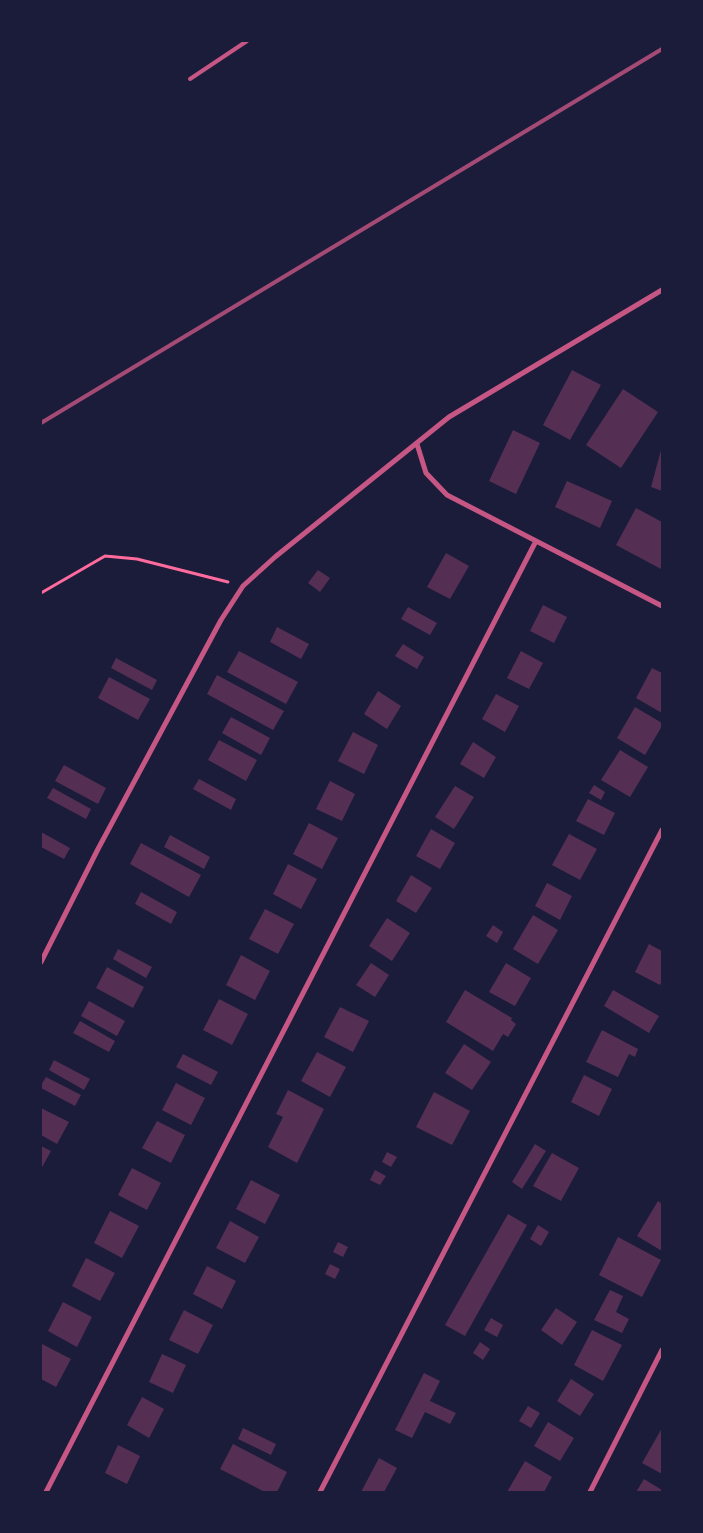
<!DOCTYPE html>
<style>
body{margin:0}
#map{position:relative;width:703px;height:1533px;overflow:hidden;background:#1b1b3a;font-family:"Crimson Pro",serif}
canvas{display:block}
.frame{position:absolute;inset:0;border:42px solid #1b1b3a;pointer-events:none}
</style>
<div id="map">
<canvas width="703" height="1533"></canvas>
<div class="frame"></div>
</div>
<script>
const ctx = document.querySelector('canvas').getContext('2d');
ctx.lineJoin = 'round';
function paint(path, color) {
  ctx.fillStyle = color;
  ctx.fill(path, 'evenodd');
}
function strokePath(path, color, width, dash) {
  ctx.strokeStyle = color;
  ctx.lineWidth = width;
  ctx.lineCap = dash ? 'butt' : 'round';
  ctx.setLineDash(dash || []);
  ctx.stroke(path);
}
const building = new Path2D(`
 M 572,370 L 601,385 L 570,440 L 543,425 Z
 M 623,389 L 658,412 L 621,468 L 586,445 Z
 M 513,430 L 540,443 L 516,494 L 489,481 Z
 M 661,450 L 662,450 L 662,491 L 651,487 Z
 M 567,481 L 612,501 L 600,528 L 555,507 Z
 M 636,508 L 662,522 L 661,569 L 616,545 Z
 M 446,553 L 469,566 L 450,599 L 427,587 Z
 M 318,570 L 330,578 L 320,592 L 308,583 Z
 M 543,605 L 567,617 L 554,643 L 530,631 Z
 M 408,607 L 437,623 L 430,635 L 401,619 Z
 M 277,627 L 309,644 L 301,659 L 270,642 Z
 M 403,644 L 424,657 L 417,669 L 395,656 Z
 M 239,651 L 298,682 L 286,704 L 227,672 Z
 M 521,651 L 543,663 L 529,689 L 507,678 Z
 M 116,658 L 157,680 L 152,690 L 111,668 Z
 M 652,668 L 662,673 L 662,713 L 636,698 Z
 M 217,675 L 284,711 L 273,730 L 207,694 Z
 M 109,677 L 150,699 L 138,720 L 98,698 Z
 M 378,691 L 401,706 L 387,729 L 364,714 Z
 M 496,694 L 519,706 L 505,732 L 482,719 Z
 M 635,707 L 662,723 L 662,726 L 645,755 L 617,738 Z
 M 231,717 L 270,738 L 261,755 L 222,733 Z
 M 353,732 L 378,745 L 364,774 L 338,761 Z
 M 219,740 L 257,760 L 246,781 L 208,760 Z
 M 473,742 L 496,757 L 484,778 L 460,764 Z
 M 620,750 L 648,767 L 630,797 L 601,780 Z
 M 64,765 L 106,788 L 98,804 L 55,781 Z
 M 199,779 L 236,799 L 231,810 L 193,789 Z
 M 330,781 L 355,794 L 342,821 L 316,809 Z
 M 594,785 L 605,792 L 601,800 L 589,793 Z
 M 455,786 L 474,797 L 454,829 L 435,817 Z
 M 53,788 L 91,809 L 86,819 L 47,798 Z
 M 588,799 L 615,813 L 604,835 L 576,821 Z
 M 309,823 L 338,838 L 322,869 L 293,854 Z
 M 431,829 L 455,843 L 440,869 L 416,856 Z
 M 41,832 L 70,848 L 64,859 L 41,847 Z
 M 569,834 L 597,849 L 580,880 L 552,865 Z
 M 170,835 L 210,857 L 204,869 L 164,847 Z
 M 141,843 L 201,875 L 189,897 L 130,864 Z
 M 288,864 L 317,879 L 301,909 L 273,894 Z
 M 411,875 L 432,888 L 416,913 L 396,901 Z
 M 547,883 L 572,896 L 560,920 L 535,906 Z
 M 141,892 L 177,912 L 171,924 L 135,904 Z
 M 265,909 L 294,924 L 278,954 L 249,939 Z
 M 533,915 L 558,930 L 538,964 L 513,949 Z
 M 387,918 L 410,933 L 392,961 L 369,946 Z
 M 493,925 L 503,932 L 497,943 L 486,936 Z
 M 649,944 L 662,951 L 662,981 L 660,985 L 635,972 Z
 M 118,949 L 152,967 L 146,978 L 113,959 Z
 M 241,955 L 270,971 L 255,1000 L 226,985 Z
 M 371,963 L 389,975 L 375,997 L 356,985 Z
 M 506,963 L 531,978 L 515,1006 L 489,992 Z
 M 107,967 L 144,987 L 133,1008 L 96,988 Z
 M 465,990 L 512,1018 L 511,1020 L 516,1024 L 508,1037 L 503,1034 L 493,1051 L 446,1022 Z
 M 613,990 L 659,1016 L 649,1033 L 604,1006 Z
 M 219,999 L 248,1014 L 232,1045 L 203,1030 Z
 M 89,1001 L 125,1021 L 117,1036 L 81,1016 Z
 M 340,1007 L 369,1021 L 353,1052 L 324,1037 Z
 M 80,1021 L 115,1041 L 109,1052 L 73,1033 Z
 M 602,1030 L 638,1049 L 635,1057 L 629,1054 L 618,1077 L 586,1062 Z
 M 464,1044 L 491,1062 L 472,1090 L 445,1073 Z
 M 317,1052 L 346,1067 L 330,1097 L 301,1081 Z
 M 183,1054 L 218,1072 L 211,1085 L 176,1067 Z
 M 54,1060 L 90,1079 L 84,1090 L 49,1070 Z
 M 584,1075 L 612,1089 L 599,1116 L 571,1102 Z
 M 46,1077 L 81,1095 L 75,1106 L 41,1088 L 41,1085 Z
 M 176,1083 L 205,1098 L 191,1125 L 162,1110 Z
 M 288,1090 L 324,1109 L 297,1163 L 268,1147 L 283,1117 L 276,1114 Z
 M 434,1092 L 470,1111 L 452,1145 L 416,1127 Z
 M 41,1108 L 69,1122 L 57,1144 L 41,1135 Z
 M 157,1121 L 185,1135 L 171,1163 L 142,1148 Z
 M 535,1144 L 546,1151 L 522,1189 L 512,1182 Z
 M 41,1146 L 51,1151 L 41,1169 Z
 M 387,1152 L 397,1157 L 391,1167 L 382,1162 Z
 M 552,1153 L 579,1168 L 561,1201 L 533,1186 Z
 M 132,1168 L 161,1183 L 147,1210 L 118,1195 Z
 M 375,1170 L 386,1176 L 380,1185 L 370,1180 Z
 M 251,1180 L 280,1195 L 265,1224 L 236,1209 Z
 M 658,1201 L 662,1204 L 662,1251 L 637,1236 Z
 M 110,1211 L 139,1226 L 122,1258 L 94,1243 Z
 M 508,1214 L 527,1225 L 465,1336 L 445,1325 Z
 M 230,1221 L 259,1237 L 245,1263 L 216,1248 Z
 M 538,1225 L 549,1232 L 541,1246 L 530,1239 Z
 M 618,1237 L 661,1260 L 642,1297 L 599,1275 Z
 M 338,1242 L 348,1247 L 343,1257 L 333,1252 Z
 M 86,1258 L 115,1273 L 100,1301 L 72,1286 Z
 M 330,1264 L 340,1269 L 335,1279 L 325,1274 Z
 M 207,1266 L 236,1281 L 222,1309 L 193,1294 Z
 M 610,1290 L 623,1296 L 616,1312 L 629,1319 L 622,1333 L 594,1320 Z
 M 63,1302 L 92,1317 L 77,1347 L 48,1331 Z
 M 556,1308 L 577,1322 L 562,1345 L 541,1330 Z
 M 184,1310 L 213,1325 L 198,1354 L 169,1340 Z
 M 491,1318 L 503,1325 L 497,1337 L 484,1330 Z
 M 592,1330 L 622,1345 L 603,1381 L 574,1365 Z
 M 480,1342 L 490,1349 L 483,1360 L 473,1353 Z
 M 42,1344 L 71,1359 L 56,1387 L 41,1379 Z
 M 162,1354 L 186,1365 L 173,1393 L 149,1382 Z
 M 424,1373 L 440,1381 L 430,1401 L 456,1413 L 450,1424 L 425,1412 L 412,1438 L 395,1430 Z
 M 571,1379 L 594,1394 L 580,1416 L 557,1401 Z
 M 142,1397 L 164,1409 L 149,1438 L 127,1425 Z
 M 528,1406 L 540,1413 L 531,1428 L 519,1421 Z
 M 548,1422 L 574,1438 L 560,1461 L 534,1446 Z
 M 243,1428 L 276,1444 L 271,1455 L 238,1439 Z
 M 662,1428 L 662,1474 L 642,1463 Z
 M 233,1444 L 287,1472 L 277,1492 L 265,1492 L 220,1469 Z
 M 118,1445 L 140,1456 L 127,1484 L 105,1473 Z
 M 379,1458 L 397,1468 L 384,1492 L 361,1492 Z
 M 525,1461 L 552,1477 L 544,1492 L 507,1492 Z
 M 644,1479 L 662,1490 L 662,1492 L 636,1492 Z`);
const path = new Path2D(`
 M 41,593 L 105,556 L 137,559 L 228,582`);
const service = new Path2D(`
 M 190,79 L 247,41`);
const minor = new Path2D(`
 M 417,444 L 426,473 L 447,495 L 662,606
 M 41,962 L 98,849 L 221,620 L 243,586 L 275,557 L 449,417 L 662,290
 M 46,1492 L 536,541
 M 320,1492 L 662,830
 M 590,1492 L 662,1350`);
const rail = new Path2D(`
 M 41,423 L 662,49`);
paint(building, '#542f53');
strokePath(path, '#ff6b9d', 3);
strokePath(service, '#c65784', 4);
strokePath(minor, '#c65784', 5);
strokePath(rail, '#a44b75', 4);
</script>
